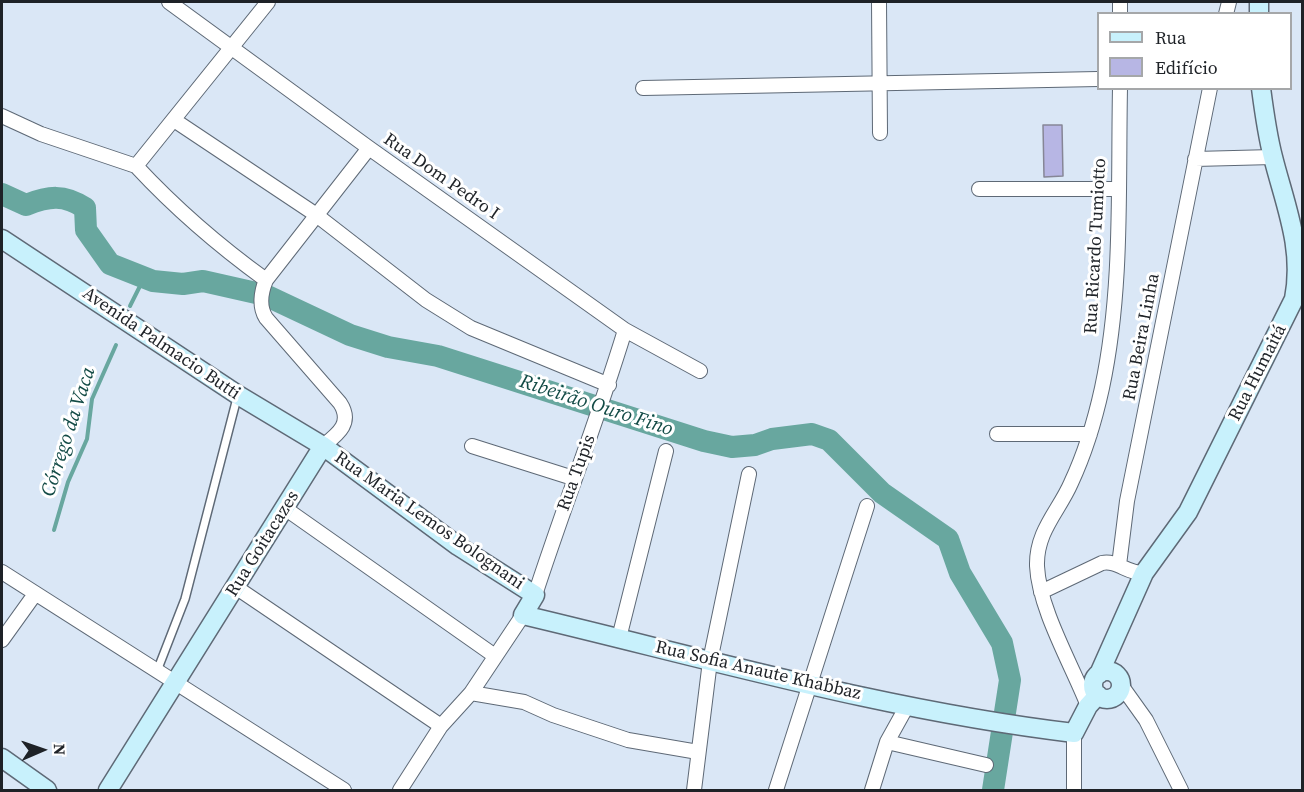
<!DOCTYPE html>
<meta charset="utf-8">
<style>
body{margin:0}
#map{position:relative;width:1304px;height:792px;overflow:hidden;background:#dae7f6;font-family:"Source Serif 4",serif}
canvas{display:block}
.frame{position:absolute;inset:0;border:3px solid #1e2227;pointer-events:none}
.legend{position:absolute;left:1097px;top:12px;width:195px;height:78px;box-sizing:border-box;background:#fff;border:2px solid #a5a7a9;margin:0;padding:8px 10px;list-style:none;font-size:18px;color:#1e2227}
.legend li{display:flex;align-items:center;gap:12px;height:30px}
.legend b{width:30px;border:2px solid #a5a7a9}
.north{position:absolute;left:12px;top:720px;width:60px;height:60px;-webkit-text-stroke:4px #fff;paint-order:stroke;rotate:88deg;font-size:16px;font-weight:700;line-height:24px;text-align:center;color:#1e2227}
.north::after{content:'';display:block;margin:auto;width:21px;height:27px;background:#1e2227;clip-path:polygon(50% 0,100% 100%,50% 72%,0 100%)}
</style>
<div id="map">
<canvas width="1304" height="792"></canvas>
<div class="frame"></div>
<ul class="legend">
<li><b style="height:8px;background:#c8f1fc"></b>Rua</li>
<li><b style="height:16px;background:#b7b6e4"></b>Edifício</li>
</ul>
<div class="north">N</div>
</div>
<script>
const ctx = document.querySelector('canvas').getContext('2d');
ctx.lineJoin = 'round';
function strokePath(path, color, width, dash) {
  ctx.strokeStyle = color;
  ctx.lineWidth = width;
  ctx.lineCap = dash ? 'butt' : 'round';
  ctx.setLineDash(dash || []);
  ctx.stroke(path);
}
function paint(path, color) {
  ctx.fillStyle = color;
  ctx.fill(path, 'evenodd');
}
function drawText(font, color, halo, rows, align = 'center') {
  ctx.font = font + ' "Source Serif 4",serif';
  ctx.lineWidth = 6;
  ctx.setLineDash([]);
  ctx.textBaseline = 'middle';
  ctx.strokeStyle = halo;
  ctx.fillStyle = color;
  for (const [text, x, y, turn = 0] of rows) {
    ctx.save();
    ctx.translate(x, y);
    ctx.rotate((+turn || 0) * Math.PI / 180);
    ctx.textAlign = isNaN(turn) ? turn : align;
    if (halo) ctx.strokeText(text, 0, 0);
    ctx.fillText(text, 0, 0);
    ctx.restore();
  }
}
const stream = new Path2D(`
 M 130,306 L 144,278
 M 54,530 L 68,482 L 87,439 L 92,399 L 116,345`);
const river = new Path2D(`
 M 2,194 L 26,205 C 49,196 64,194 85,208 L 86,230 L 110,264 L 153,281 L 183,284 L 203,281 L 265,295 L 350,335 L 388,347 L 438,356 L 704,441 L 732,447 L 755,445 L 772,439 L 812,434 L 829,440 L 882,493 L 948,539 L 960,573 L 1002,643 L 1010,680 L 993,790`);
const building = new Path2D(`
 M 1043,125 L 1062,125 L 1063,176 L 1044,177 Z`);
const lane = new Path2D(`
 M 157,671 L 185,599 L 237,398`);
const street = new Path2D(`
 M 169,2 L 369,148 L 625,330 L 700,371
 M 879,2 L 880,133
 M 1120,2 L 1120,14
 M 1226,14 L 1229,2
 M 643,88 L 1098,79
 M 2,116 L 41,134 L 136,166
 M 174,120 L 315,214 L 426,300 L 471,328 L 609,385
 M 1195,159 L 1273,157
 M 136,166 L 268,2
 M 136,166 C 176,209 219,246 266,280
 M 979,189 L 1119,189
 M 997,434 L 1090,434
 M 323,446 C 338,434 353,423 340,403 L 266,318 C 259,307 261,292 266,280 L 369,148
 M 472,446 L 573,478
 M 286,509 L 495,656
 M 1119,565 L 1127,501 L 1210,88
 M 2,572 L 344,790
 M 237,588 L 441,726
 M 1041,592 L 1102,563 C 1118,560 1127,574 1144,573
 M 535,595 C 564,506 598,419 625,330
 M 619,638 L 666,451
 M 2,640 L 35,594
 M 1121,685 L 1146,720 L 1181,790
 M 471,693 L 524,702 L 553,715 L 628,740 L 698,752
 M 1088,706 C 1072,665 1039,609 1037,566 C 1036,531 1059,511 1071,483 C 1085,453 1095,420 1102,388 C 1123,290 1118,188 1120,88
 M 1074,733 L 1074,790
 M 887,742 L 986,765
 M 400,790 L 441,726 L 471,693 L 523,615
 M 694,790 L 710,661 L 749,474
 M 776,790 L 867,506
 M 872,790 L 887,742 L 907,706`);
const secondary = new Path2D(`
 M 1259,2 L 1259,14
 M 2,239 L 238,395 L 323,446 L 458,546 L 535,595 L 523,615 C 705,658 887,711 1074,733 L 1088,706 L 1098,695
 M1093 685a14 14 0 1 1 28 0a14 14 0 1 1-28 0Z
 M 1099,674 L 1144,573 L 1188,512 L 1294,299 C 1304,248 1285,205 1273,157 C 1267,134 1264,111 1261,88
 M 2,758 L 47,790
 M 108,790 L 323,446`);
const streetNames = [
 ["Rua Dom Pedro I",441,177,35],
 ["Rua Ricardo Tumiotto",1096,246,-87],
 ["Rua Beira Linha",1142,337,-79],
 ["Avenida Palmacio Butti",161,344,34],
 ["Rua Humaitá",1258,373,-63],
 ["Rua Tupis",577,473,-70],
 ["Rua Maria Lemos Bolognani",429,521,35],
 ["Rua Goitacazes",263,544,-58],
 ["Rua Sofia Anaute Khabbaz",758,671,13]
];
const waterNames = [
 ["Ribeirão Ouro Fino",596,406,18],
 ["Córrego da Vaca",69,432,-72]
];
strokePath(stream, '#68a79f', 4);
strokePath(river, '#68a79f', 22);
paint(building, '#b7b6e4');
strokePath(building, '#868696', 1.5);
strokePath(lane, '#5e6976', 10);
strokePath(street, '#5e6976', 16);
strokePath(secondary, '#5e6976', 21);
strokePath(lane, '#fff', 7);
strokePath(street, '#fff', 14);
strokePath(secondary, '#c8f1fc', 18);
drawText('18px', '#1e2227', '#fff', streetNames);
drawText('italic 20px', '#134b46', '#fff', waterNames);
</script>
